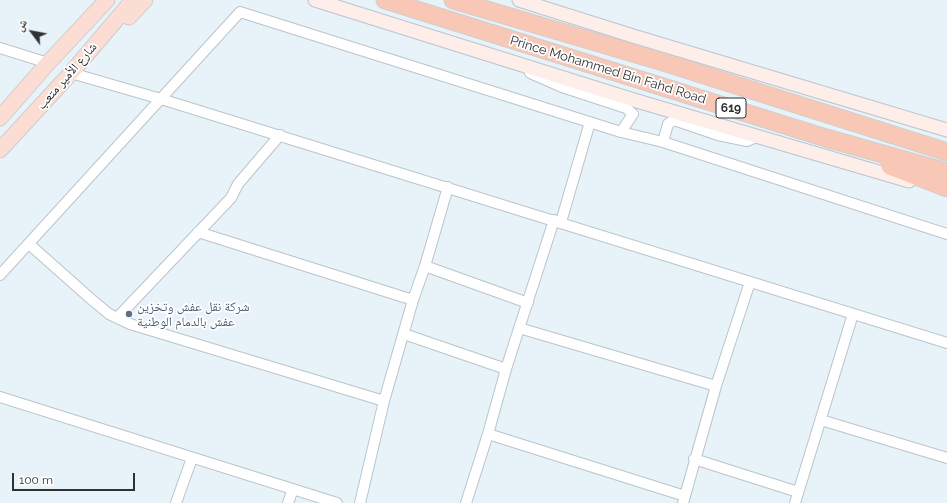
<!DOCTYPE html>
<meta charset="utf-8">
<style>
body{margin:0}
#map{position:relative;width:947px;height:503px;overflow:hidden;background:#e7f2f9;font-family:Raleway,"Noto Naskh Arabic",sans-serif}
canvas{display:block}
.north{position:absolute;left:12px;top:12px;width:40px;height:40px;-webkit-text-stroke:3px #fff;paint-order:stroke;rotate:302deg;font-size:11px;font-weight:700;line-height:16px;text-align:center;color:#2d3134}
.north::after{content:'';display:block;margin:auto;width:14px;height:18px;background:#2d3134;clip-path:polygon(50% 0,100% 100%,50% 72%,0 100%)}
.scale{position:absolute;left:12px;top:473px;width:123px;height:18px;box-sizing:border-box;border:2px solid #2d3134;border-top:0;padding-left:5px;font-size:12px;line-height:14px;white-space:nowrap;color:#2d3134;-webkit-text-stroke:3px #fff;paint-order:stroke}
</style>
<div id="map">
<canvas width="947" height="503"></canvas>
<div class="north">ش</div>
<div class="scale">100 m</div>
</div>
<script>
const ctx = document.querySelector('canvas').getContext('2d');
ctx.lineJoin = 'round';
function strokePath(path, color, width, dash) {
  ctx.strokeStyle = color;
  ctx.lineWidth = width;
  ctx.lineCap = dash ? 'butt' : 'round';
  ctx.setLineDash(dash || []);
  ctx.stroke(path);
}
function drawText(font, color, halo, rows, align = 'center') {
  ctx.font = font + ' Raleway,"Noto Naskh Arabic",sans-serif';
  ctx.lineWidth = 3.5;
  ctx.setLineDash([]);
  ctx.textBaseline = 'middle';
  ctx.strokeStyle = halo;
  ctx.fillStyle = color;
  for (const [text, x, y, turn = 0] of rows) {
    ctx.save();
    ctx.translate(x, y);
    ctx.rotate((+turn || 0) * Math.PI / 180);
    ctx.textAlign = isNaN(turn) ? turn : align;
    if (halo) ctx.strokeText(text, 0, 0);
    ctx.fillText(text, 0, 0);
    ctx.restore();
  }
}
const minor = new Path2D(`
 M 0,48 L 48,63
 M 71,73 L 161,99 L 947,343
 M 530,73 L 562,87 L 626,108 L 633,114 L 621,132
 M 663,142 L 668,124 L 674,120 L 718,135 L 747,141 L 758,136
 M 561,222 L 590,122
 M 198,232 L 413,300
 M 29,244 L 91,299 L 109,314 L 130,324 L 384,401
 M 425,266 L 528,303
 M 0,275 L 240,12 L 621,132 L 663,142 L 947,234
 M 117,318 L 231,198 L 238,184 L 280,135
 M 519,328 L 716,386
 M 404,334 L 506,369
 M 0,397 L 337,503
 M 821,420 L 947,458
 M 488,434 L 685,496
 M 694,459 L 798,492
 M 176,503 L 192,458
 M 288,503 L 293,489
 M 360,503 L 384,401 L 413,300 L 425,266 L 448,187
 M 466,503 L 488,434 L 506,369 L 554,220
 M 683,503 L 716,386 L 750,282
 M 795,503 L 853,314`);
const secondary = new Path2D(`
 M 315,0 L 637,101 L 909,181
 M 519,0 L 633,36 L 947,130`);
const primary = new Path2D(`
 M 129,17 L 145,0
 M 0,118 L 48,63 L 107,0
 M 0,150 L 71,73 L 133,0`);
const motorway = new Path2D(`
 M 385,0 L 826,138 L 947,172
 M 453,0 L 663,62 L 947,152
 M 890,166 L 947,188`);
const markers = [
 [129,314,4,"#5c6f8a"]
];
const shields = [
 [731,108,30]
];
const shieldNames = [
 ["619",731,108]
];
const streetNames = [
 ["Prince Mohammed Bin Fahd Road",608,70,17],
 ["شارع الأمير متعب",67,76,-49]
];
const serviceNames = [
 ["شركة نقل عفش وتخزين",137,307],
 ["عفش بالدمام الوطنية",137,322]
];
strokePath(minor, '#bac4cc', 12);
strokePath(secondary, '#bac4cc', 15);
strokePath(primary, '#cdcece', 17);
strokePath(motorway, '#cdcece', 19);
strokePath(minor, '#fff', 10);
strokePath(secondary, '#fdeee9', 13);
strokePath(primary, '#fbddd3', 15);
strokePath(motorway, '#f9c7b6', 17);
for (const [x, y, r, color] of markers) {
  const dot = new Path2D();
  dot.arc(x, y, r, 0, 2 * Math.PI);
  ctx.fillStyle = color;
  ctx.fill(dot);
  strokePath(dot, '#fff', 1.5);
}
for (const [x, y, w] of shields) {
  const box = new Path2D();
  box.roundRect(x - w / 2, y - 10, w, 20, 3);
  ctx.fillStyle = '#fff';
  ctx.fill(box);
  strokePath(box, '#2d3134', 1);
}
drawText('bold 12px', '#2d3134', null, shieldNames);
drawText('13px', '#2d3134', '#fff', streetNames);
drawText('13px', '#4e5e75', '#fff', serviceNames, 'left');
</script>
